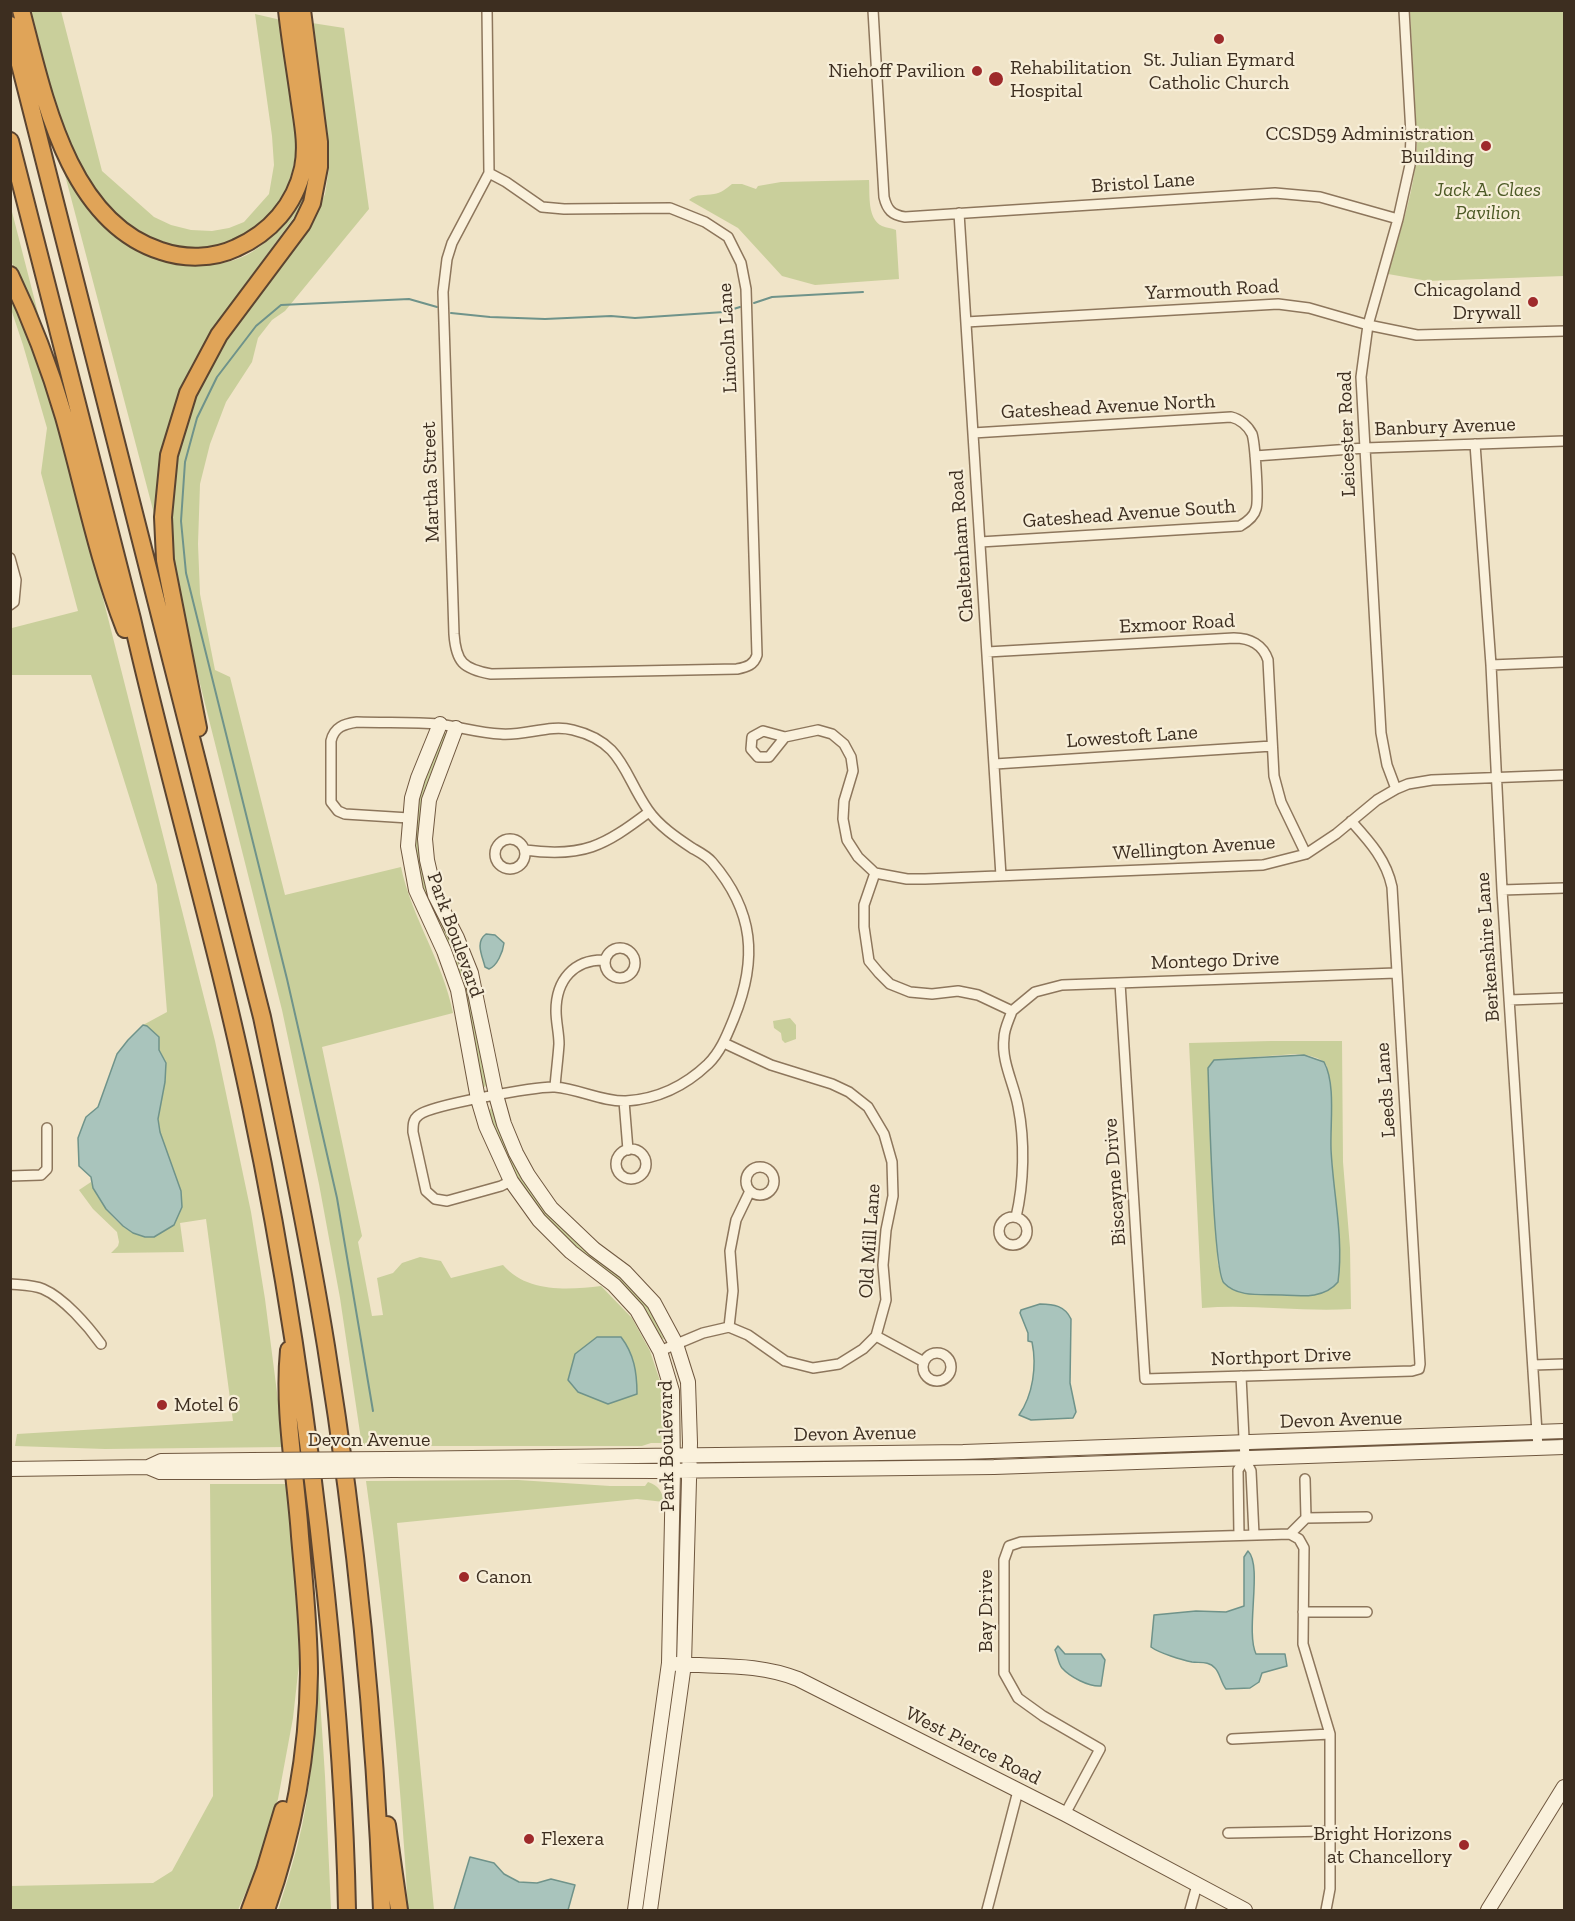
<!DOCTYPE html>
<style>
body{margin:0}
#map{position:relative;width:1575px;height:1921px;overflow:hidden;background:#f0e4c8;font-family:"Zilla Slab",serif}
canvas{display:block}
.frame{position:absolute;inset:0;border:12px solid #3d2e20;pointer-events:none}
</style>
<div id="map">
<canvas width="1575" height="1921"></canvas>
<div class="frame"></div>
</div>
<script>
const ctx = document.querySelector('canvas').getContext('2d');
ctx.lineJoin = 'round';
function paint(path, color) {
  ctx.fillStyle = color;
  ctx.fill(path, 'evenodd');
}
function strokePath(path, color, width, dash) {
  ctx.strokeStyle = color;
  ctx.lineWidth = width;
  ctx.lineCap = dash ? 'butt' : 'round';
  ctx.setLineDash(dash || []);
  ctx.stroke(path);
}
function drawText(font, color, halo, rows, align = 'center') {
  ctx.font = font + ' "Zilla Slab",serif';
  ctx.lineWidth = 4.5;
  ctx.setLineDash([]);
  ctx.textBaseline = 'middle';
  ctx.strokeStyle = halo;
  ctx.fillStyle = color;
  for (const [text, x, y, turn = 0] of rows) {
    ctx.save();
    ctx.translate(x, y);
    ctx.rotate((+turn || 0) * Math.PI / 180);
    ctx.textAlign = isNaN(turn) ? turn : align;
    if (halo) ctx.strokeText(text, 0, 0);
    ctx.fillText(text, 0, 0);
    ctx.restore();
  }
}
const green = new Path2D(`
 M 30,11 L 61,11 L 102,171 L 154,217 L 171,225 L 191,230 L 212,231 L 229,228 L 244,222 L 269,194 L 274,165 L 272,136 L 255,14 L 281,20 L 297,143 C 292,187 279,217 237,238 C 216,249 189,250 166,244 C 76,221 51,88 30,11 Z
 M 1410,11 L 1564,11 L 1564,276 L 1428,281 L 1388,274 C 1400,231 1416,188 1417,143 Z
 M 312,23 L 344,28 L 369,209 L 285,311 L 272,320 L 258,338 L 252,362 L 226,402 L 210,444 L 200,484 L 198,544 L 200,594 L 215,670 L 230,677 L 285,895 L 401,867 C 412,919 443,961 453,1013 L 322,1047 L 362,1236 L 358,1242 L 372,1316 L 383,1315 L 377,1278 L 393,1273 L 402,1263 L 420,1257 L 441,1261 L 451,1278 L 503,1265 C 527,1293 569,1290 601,1286 L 632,1318 L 650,1351 L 662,1387 L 665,1443 L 651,1443 L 642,1446 L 362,1446 L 340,1298 L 319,1184 L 282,1010 L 193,656 L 175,571 L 170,523 L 172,479 L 183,432 L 197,390 L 224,343 L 312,225 L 325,194 L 329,168 L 328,136 Z
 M 60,156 C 76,187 92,221 121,241 C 155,266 214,275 252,252 C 276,237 292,215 306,191 L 299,210 C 265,259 226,306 196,357 C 170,403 153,472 157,525 Z
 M 869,180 C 870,194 867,219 882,226 C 887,228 891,228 896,230 L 899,279 L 815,285 L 782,276 L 738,228 L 689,200 C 697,193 704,196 714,194 C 721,193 726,189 732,184 L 742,184 L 756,189 L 758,186 L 781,182 Z
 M 10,204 L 48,352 L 25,292 L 11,261 Z
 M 10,290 L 42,367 L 65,448 L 215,1041 L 251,1212 L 265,1299 L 284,1447 L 105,1449 L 15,1446 L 17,1434 L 233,1421 L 206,1219 L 180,1223 L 184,1252 L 111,1253 L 118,1246 L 119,1242 L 117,1232 L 93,1209 L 79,1190 L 91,1182 C 98,1201 113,1221 130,1231 C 137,1235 146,1236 154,1237 L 174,1225 L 168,1160 L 160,1132 L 158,1119 L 166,1063 L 159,1050 L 159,1037 L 147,1027 L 143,1025 L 167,1012 L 157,885 L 91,675 L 11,675 L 12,628 L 78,611 L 41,473 L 47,428 L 23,345 L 11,309 Z
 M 443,732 L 448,734 L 429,780 L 421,819 L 452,941 L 464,970 L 487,1083 L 485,1087 L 482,1086 L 423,895 L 414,843 L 418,798 Z
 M 790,1018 L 796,1025 L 796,1039 L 785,1043 L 782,1040 L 781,1033 L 774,1028 L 773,1021 Z
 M 1271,1041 L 1342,1041 L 1343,1162 L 1350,1248 L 1351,1309 C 1301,1312 1251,1304 1202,1308 L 1189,1043 ZM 1295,1054 C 1306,1055 1321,1056 1327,1066 L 1331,1103 L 1331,1148 L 1340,1269 L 1318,1294 L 1306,1296 L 1250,1294 L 1218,1265 L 1213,1197 L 1208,1072 L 1214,1060 Z
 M 491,1108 L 511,1154 L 648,1306 L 664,1339 L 660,1338 L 582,1254 L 550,1223 L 519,1185 L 495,1134 L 488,1112 Z
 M 518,1480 L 610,1486 L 645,1486 L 648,1482 C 659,1486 662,1491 664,1502 L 637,1499 L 397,1523 L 434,1910 L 408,1910 C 400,1767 386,1624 366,1481 Z
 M 210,1484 L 288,1484 L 297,1600 L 299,1664 L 293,1718 L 278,1799 L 259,1862 L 238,1910 L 11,1910 L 10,1886 L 153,1883 L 172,1871 L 213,1796 Z
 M 318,1668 L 325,1776 L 331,1910 L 278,1910 C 287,1882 296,1854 302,1826 C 313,1774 315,1721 318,1668 Z`);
const water = new Path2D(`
 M 486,934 L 495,935 L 504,943 C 503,952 497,966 489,969 L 485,967 C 482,955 475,942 486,934 Z
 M 143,1025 L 147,1026 L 159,1037 L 159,1050 L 166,1063 L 165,1082 L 158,1119 L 160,1132 L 181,1191 L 182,1207 L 174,1225 L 154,1237 L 145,1237 L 133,1233 L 123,1226 L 106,1209 L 93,1188 L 91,1177 L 79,1166 L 78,1138 L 84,1122 L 86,1117 L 98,1107 L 117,1054 L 128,1040 Z
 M 1304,1055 L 1324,1062 C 1336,1084 1330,1124 1331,1149 C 1333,1193 1344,1238 1338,1282 C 1324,1299 1301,1296 1282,1295 C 1263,1294 1238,1298 1224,1283 C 1213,1272 1209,1096 1208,1068 L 1214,1060 Z
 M 1040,1304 C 1054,1304 1065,1306 1071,1319 L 1070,1383 L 1076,1412 L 1073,1418 L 1031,1420 L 1019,1415 C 1033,1395 1037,1366 1032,1342 L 1028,1341 L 1028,1333 L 1020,1313 L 1021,1310 Z
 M 597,1337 L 621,1337 C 634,1354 637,1372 637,1394 L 608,1404 L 578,1392 L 568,1380 L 575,1354 Z
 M 1248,1551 C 1263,1566 1245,1631 1256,1654 L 1285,1654 L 1287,1666 L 1262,1673 L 1259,1682 L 1250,1688 L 1226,1689 C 1221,1683 1220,1673 1215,1668 C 1209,1661 1200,1663 1192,1662 C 1182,1660 1159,1653 1151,1647 L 1154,1615 L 1196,1611 L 1226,1612 L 1244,1606 L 1244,1557 Z
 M 1058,1646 L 1065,1654 L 1101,1654 L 1105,1660 L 1101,1686 C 1089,1687 1070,1677 1062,1668 C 1058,1663 1058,1656 1055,1650 Z
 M 470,1857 L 494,1863 L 504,1874 L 519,1882 L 537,1883 L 551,1879 L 575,1885 L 568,1910 L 454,1910 Z`);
const stream = new Path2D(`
 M 754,303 L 772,297 L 863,292
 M 451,313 L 490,317 L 545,319 L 611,316 L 635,318 L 724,312 L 740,307
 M 373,1411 L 337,1198 L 287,979 L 186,573 L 181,521 L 185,462 L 197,418 L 217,377 L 256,326 L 281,305 L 409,299 L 437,307`);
const street = new Path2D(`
 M 487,10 L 489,173 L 452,243 L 447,259 L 443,292 L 454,634 C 456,662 463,669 491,674 L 737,669 C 747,667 754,665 757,655 L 746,289 L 741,263 L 728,237 L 705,222 L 670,208 L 564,209 L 542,207 L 506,182 L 489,173
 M 873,10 L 884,197 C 887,210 892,215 905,217 L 1275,193 L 1320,197 L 1398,219
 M 959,213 L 1001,876
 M 966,322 L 1278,304 L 1309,308 L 1368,325 L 1417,335 L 1564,331
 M 973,433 L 1231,417 C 1240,419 1248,426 1252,434 C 1255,443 1259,501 1256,509 C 1254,517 1247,522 1240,526 L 980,542
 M 1475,444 L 1491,665 L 1502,890 L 1538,1448
 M 1255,456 L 1365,448 L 1564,441
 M 10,558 L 16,580 L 14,602 L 10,605
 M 987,652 L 1234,638 C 1250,638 1263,645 1268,660 L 1274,776 L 1281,802 L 1306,854
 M 1491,665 L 1564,662
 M 785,737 L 769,757 L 758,757 L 751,749 L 752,737 L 763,731 L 785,737 L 818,730 L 832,734 L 844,744 L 851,757 L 853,771 L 844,801 L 843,819 L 847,840 L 858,857 L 875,873
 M 995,764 L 1272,746
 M 1396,789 L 1387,765 L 1381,733 L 1361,377 L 1368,325 L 1398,219 L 1410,165 L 1411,134 L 1404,10
 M 409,818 L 345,814 L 338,811 L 331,802 L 331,741 C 334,727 344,724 357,722 C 385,723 413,722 439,724 C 460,727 480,733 501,734 C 525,736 550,724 573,730 C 623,742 623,774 648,810 C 659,826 677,838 692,848 C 699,852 707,856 712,862 C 754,911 758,959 734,1018 C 727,1035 721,1051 708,1064 C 685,1086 659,1099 626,1101 C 603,1102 579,1089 555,1087 C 538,1086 431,1105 419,1115 C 413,1119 413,1125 413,1132 L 426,1191 L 435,1199 L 447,1201 L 501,1186 L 511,1181
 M495 854a15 15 0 1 1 30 0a15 15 0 1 1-30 0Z
 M 525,850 C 583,858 604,846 649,812
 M 875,873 L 907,879 L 925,879 L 1263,865 L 1306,854 L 1336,834 L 1377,800 L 1396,789 L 1408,784 L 1432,780 L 1564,775
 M 875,873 L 864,905 L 864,927 L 869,961 L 879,973 L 890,984 L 910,992 L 932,994 L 958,991 L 978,995 L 1012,1011 L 1035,992 L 1062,985 L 1396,973
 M 1502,890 L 1564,888
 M605 963a15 15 0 1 1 30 0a15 15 0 1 1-30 0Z
 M 1120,983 L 1145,1379 L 1412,1371 L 1419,1369 L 1420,1364 L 1392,887 C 1386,859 1369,841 1351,821
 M 1509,1000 L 1564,998
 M 1012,1011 C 1009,1020 1004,1029 1004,1038 C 1001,1061 1014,1084 1018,1106 C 1025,1141 1024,1183 1016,1217
 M 555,1087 C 556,1073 558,1059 559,1044 C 559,1033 556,1022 556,1011 C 556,980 574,959 605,960
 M 624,1101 L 628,1150
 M616 1164a15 15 0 1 1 30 0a15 15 0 1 1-30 0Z
 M746 1181a14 14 0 1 1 28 0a14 14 0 1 1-28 0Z
 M 10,1176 L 41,1175 L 47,1169 L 47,1128
 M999 1231a14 14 0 1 1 28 0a14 14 0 1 1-28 0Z
 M 10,1284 C 21,1285 34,1285 43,1289 C 64,1298 88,1326 101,1344
 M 729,1327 L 733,1291 L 730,1251 L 736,1220 L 750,1191
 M 876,1336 L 924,1362
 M 660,1351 L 703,1333 L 729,1327 L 748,1335 L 785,1361 L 813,1368 L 839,1364 L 863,1349 L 876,1336 L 886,1300 L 883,1265 L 886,1230 L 893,1196 L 892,1162 L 884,1134 L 868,1107 L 849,1092 L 832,1084 L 771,1065 L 724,1043
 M923 1367a14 14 0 1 1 28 0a14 14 0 1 1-28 0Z
 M 1533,1365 L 1564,1364
 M 1241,1376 L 1245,1459 L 1251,1471 L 1254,1535
 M 1306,1518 L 1367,1517
 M 1290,1534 L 1306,1518 L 1305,1479
 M 1239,1535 L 1238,1470 L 1245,1459
 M 1303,1612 L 1367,1612
 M 1232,1739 L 1330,1734
 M 1065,1814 L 1100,1749 L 1043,1716 L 1018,1698 L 1004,1673 L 1004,1560 L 1009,1546 L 1021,1542 L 1290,1534 L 1299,1539 L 1304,1548 L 1303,1644 L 1330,1734 L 1330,1889 L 1326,1910
 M 1228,1833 L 1330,1831
 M 987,1910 L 1018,1791
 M 1190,1910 L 1197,1885`);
const secondary = new Path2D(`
 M 440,724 L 418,778 L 412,798 L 408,846 L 416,890 L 444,951 L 458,990 L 478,1099 L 486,1126 L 511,1181 L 539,1220 L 571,1252 L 614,1285 L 637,1310 L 660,1351 L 672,1391 L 673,1471 L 669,1663 L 635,1910
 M 456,728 L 429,800 L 425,839 L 427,860 L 435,895 L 457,938 L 471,973 L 496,1095 L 504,1124 L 516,1153 L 528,1175 L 551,1208 L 594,1249 L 625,1272 L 654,1303 L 676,1344 L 688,1382 L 690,1443 L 684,1664 L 650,1910
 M 390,1459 L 963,1452 L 1564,1431
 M 148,1467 L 161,1461 L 252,1460
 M 10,1469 L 148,1467 L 160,1472 L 254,1472
 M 391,1470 L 657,1471 L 994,1467 L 1564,1447
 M 677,1664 C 718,1667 758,1663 798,1679 L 1065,1814 L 1245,1910
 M 1488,1910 L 1564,1787`);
const highway = new Path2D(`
 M 21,10 C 43,93 67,221 161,251 C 184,259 213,259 236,248 C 270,233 295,205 303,168 C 308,144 302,119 299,96 C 295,67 290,39 287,10
 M 10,25 L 262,1017 C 285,1126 308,1236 326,1346 C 356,1533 375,1722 382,1910
 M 10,141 L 132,619 C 169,782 217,942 251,1106 C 285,1267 309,1430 326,1595 C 337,1700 345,1805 347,1910
 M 10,275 C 32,321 50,369 64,417 C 84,488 98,560 125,629
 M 198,728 L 165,560 L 163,517 L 169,455 L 188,393 L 219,335 L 302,224 L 312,203 L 319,167 L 319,142 L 302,10
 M 387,1825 L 399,1910
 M 250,1910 L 265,1870 L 283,1810
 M 266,1910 C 293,1834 308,1754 309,1673 C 309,1628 304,1582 300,1536 C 296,1475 283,1412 289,1350`);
const secondaryBridge = new Path2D(`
 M 252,1460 L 390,1459
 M 254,1472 L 391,1470`);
const markers = [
 [1219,39,6,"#9e2a2b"],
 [977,71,6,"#9e2a2b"],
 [996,79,8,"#9e2a2b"],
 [1486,146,6,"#9e2a2b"],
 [1533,302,6,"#9e2a2b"],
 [162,1405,6,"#9e2a2b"],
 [464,1577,6,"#9e2a2b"],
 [529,1839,6,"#9e2a2b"],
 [1464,1845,6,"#9e2a2b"]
];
const poiNames = [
 ["St. Julian Eymard",1219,60,"center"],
 ["Catholic Church",1219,83,"center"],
 ["Rehabilitation",1010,68],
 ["Hospital",1010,91],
 ["Niehoff Pavilion",965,71,"right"],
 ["CCSD59 Administration",1474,134,"right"],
 ["Building",1474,157,"right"],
 ["Chicagoland",1521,290,"right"],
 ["Drywall",1521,313,"right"],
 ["Motel 6",174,1405],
 ["Canon",476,1577],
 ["Bright Horizons",1452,1834,"right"],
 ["at Chancellory",1452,1857,"right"],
 ["Flexera",541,1839]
];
const streetNames = [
 ["Bristol Lane",1143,183,-4],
 ["Yarmouth Road",1212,290,-3],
 ["Lincoln Lane",728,338,-93],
 ["Gateshead Avenue North",1108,407,-3],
 ["Banbury Avenue",1445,427,-2],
 ["Leicester Road",1347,434,-92],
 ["Martha Street",431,482,-92],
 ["Gateshead Avenue South",1129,514,-4],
 ["Cheltenham Road",962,546,-94],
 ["Exmoor Road",1177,624,-3],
 ["Lowestoft Lane",1132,737,-4],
 ["Wellington Avenue",1194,848,-4],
 ["Park Boulevard",455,935,70],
 ["Berkenshire Lane",1488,947,-94],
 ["Montego Drive",1215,961,-2],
 ["Leeds Lane",1386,1090,-94],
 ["Biscayne Drive",1115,1182,-94],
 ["Old Mill Lane",870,1241,-86],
 ["Northport Drive",1281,1357,-2],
 ["Devon Avenue",1341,1420,-2],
 ["Devon Avenue",855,1434,-1],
 ["Devon Avenue",369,1440],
 ["Park Boulevard",667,1446,-91],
 ["Bay Drive",986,1611,-90],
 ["West Pierce Road",973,1746,27]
];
const parkNames = [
 ["Jack A. Claes",1488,190],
 ["Pavilion",1488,213]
];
paint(green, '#c9cf9b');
paint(water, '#a9c4bc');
strokePath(water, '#6f938a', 1.5);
strokePath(stream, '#6f938a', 2);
strokePath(street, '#8d765c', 12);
strokePath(secondary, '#6f573f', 16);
strokePath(highway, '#5b4430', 20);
strokePath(street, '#faf1dc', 9);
strokePath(secondary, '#faf1dc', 14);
strokePath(highway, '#e0a458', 16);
strokePath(secondaryBridge, '#6f573f', 16, []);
strokePath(secondaryBridge, '#faf1dc', 14);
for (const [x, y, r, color] of markers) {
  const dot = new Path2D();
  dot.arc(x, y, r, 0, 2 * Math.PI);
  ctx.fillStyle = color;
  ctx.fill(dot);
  strokePath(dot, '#f7eed8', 2);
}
drawText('20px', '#3d2e20', '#f7eed8', poiNames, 'left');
drawText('20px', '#3d2e20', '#f7eed8', streetNames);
drawText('italic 20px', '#4d5a26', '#f7eed8', parkNames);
</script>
